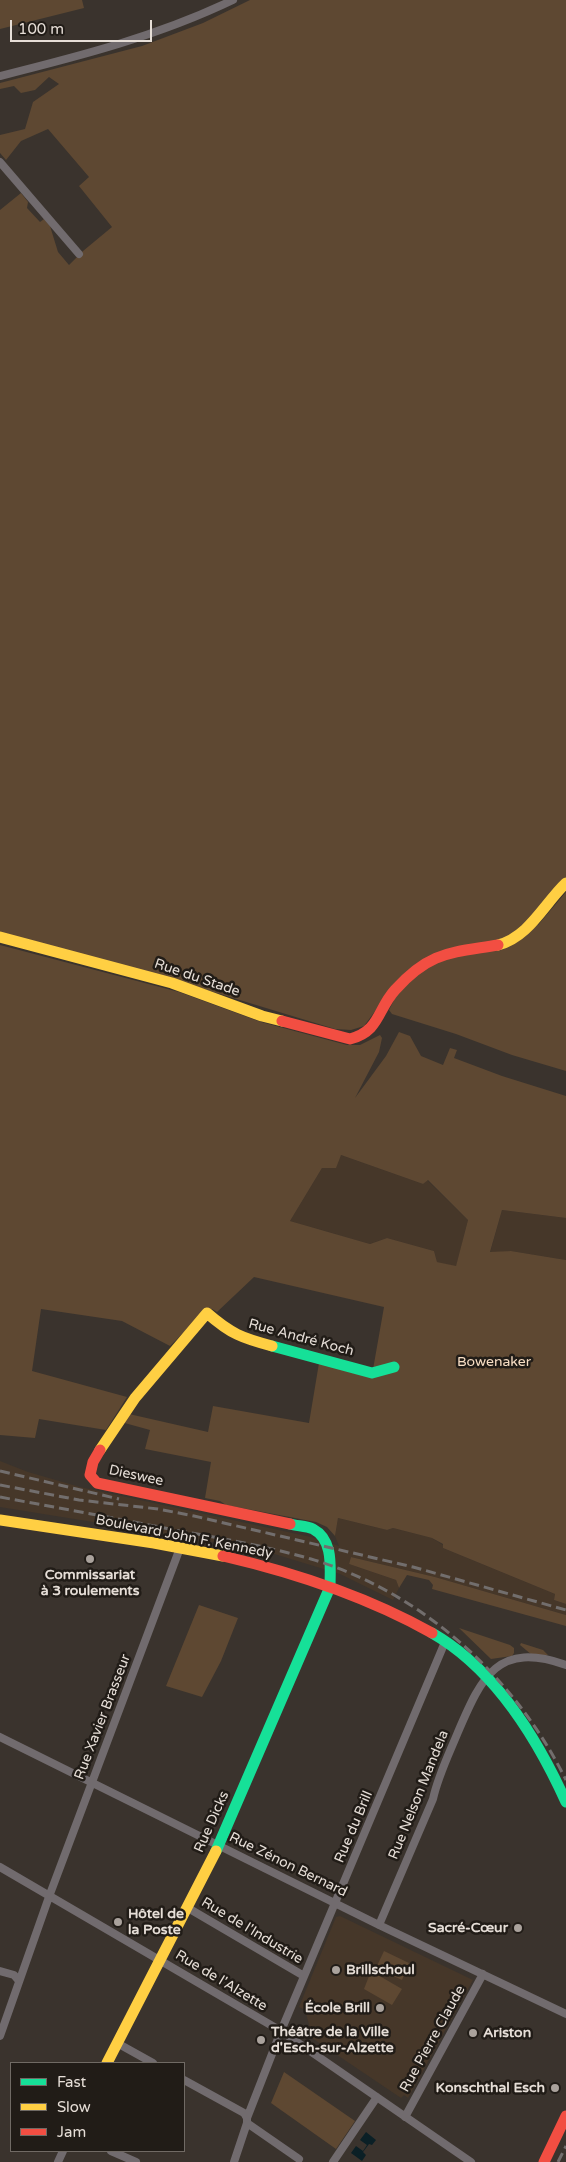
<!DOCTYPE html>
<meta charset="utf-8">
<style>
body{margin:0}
#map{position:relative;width:566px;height:2162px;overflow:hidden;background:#3a332d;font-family:"Varela Round",sans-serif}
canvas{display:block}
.legend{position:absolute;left:10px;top:2062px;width:175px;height:90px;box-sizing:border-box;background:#211c17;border:1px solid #706a64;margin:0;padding:6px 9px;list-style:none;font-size:15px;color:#e6ded7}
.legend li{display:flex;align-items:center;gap:10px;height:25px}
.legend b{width:25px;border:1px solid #706a64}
.scale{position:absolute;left:10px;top:20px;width:142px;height:22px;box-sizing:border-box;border:2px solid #e6ded7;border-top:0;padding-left:6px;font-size:15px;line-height:18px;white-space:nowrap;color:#e6ded7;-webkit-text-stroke:4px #211c17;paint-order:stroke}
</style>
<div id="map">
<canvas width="566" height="2162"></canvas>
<ul class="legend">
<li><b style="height:6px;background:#16e098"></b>Fast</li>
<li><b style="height:6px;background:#ffcf43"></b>Slow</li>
<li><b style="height:6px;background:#f24e42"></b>Jam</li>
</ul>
<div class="scale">100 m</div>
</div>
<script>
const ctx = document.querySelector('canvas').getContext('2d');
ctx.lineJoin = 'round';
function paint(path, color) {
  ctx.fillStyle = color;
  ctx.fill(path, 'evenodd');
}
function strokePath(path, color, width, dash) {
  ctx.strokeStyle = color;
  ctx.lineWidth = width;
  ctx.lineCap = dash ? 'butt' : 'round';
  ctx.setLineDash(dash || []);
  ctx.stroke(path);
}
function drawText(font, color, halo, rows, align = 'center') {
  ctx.font = font + ' "Varela Round",sans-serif';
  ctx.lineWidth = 5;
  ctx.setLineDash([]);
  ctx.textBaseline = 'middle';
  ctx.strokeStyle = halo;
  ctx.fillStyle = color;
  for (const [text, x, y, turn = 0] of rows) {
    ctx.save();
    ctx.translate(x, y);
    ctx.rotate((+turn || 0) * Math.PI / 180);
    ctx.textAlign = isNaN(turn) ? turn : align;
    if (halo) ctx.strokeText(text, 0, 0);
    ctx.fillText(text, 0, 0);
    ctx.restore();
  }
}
const built = new Path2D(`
 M 341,1155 L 423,1184 L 427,1180 L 468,1220 L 456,1267 L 437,1262 L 434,1251 L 387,1238 L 370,1244 L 290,1221 L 322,1168 Z
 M 502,1210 L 566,1218 L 566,1260 L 511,1251 L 490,1253 Z
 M 0,1461 L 28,1472 L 80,1487 L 311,1537 L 339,1546 L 335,1536 L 338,1518 L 387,1530 L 393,1528 L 432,1538 L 443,1545 L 443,1548 L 555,1594 L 554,1600 L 566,1604 L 566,1615 L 435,1577 L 351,1557 L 349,1564 L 396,1580 L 399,1588 L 393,1600 L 340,1574 L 271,1553 L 192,1538 L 0,1507 Z
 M 340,1916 L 473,1980 L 408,2098 L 404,2095 L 401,2098 L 309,2036 L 308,2032 L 310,2028 L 305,2010 L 299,2007 L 336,1917 Z`);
const green = new Path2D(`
 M 0,0 L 82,0 L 84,8 L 0,29 Z
 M 250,0 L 566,0 L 566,883 L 530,924 L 538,925 L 566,892 L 566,1071 L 512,1055 L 456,1034 L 392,1014 L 389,1010 L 396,996 L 390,991 L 364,1026 L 351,1030 L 335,1029 L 174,980 L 0,933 L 0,210 L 21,193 L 28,202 L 27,208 L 40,222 L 44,219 L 50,226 L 58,252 L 69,265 L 83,251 L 112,227 L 79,186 L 89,177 L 48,129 L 21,141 L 6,160 L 0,153 L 0,135 L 25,129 L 33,102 L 59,84 L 49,77 L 35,90 L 21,93 L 14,86 L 0,89 L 0,83 L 142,46 L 203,23 Z
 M 0,945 L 179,992 L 261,1022 L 347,1045 L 360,1045 L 380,1035 L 382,1038 L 379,1052 L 355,1098 L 386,1056 L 399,1032 L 410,1036 L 421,1056 L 443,1065 L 450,1048 L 457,1050 L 454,1058 L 502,1076 L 566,1096 L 566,1218 L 502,1210 L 490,1252 L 511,1251 L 566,1260 L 566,1604 L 554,1600 L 555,1594 L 443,1548 L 443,1544 L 432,1538 L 393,1528 L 387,1530 L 338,1518 L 335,1536 L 327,1527 L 316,1522 L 226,1505 L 220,1501 L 205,1498 L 211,1462 L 145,1449 L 150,1430 L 121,1422 L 129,1414 L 208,1432 L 213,1406 L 309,1423 L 319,1363 L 372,1375 L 384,1307 L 254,1277 L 217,1312 L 212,1309 L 195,1321 L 170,1346 L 122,1321 L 41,1309 L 32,1371 L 127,1397 L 106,1430 L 39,1419 L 35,1438 L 0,1435 ZM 341,1155 L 423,1184 L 428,1180 L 468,1220 L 456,1266 L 437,1262 L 434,1251 L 387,1238 L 370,1244 L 290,1221 L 322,1168 L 336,1168 Z
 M 351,1557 L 435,1577 L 566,1615 L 566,1626 L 432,1589 L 433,1585 L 429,1580 L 407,1575 L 399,1588 L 396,1580 L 349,1564 Z
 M 199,1605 L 238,1618 L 221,1661 L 202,1697 L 166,1686 Z
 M 459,1628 L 510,1645 L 514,1648 L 514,1653 L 512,1656 L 491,1659 Z
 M 521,1643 L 543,1650 L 548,1655 L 532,1655 L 520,1645 Z
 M 384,1951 L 409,1963 L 402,1980 L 376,1968 Z
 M 371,1971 L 402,1989 L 392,2005 L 364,1989 Z
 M 284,2072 L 355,2121 L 336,2149 L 271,2103 Z`);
const water = new Path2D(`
 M 366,2132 L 376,2140 L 372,2145 L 369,2144 L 363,2152 L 366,2155 L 362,2161 L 351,2153 L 356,2146 L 363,2151 L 367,2145 L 360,2140 Z`);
const street = new Path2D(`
 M 0,76 C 80,56 158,36 233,0
 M 0,162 L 79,254
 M 0,1737 L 379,1925 L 566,2014
 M 0,1867 L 281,2031 L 471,2162
 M 188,1908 L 304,1976
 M 379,1925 L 433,1799 C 438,1776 449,1754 458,1732 C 482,1676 498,1641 566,1665
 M 0,1971 L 14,1975 L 19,1981
 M 0,2036 L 50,1894 L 180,1548
 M 117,2043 L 153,2063
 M 184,2080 L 244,2113 L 247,2118
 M 405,2117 L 483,1974
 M 247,2123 L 299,2159
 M 111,2151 L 136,2162
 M 58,2162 L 63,2151
 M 234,2162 L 247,2123 L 247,2118 L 281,2031 L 445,1642
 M 333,2162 L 377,2097`);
const fast = new Path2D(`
 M 272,1346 L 372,1373 L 394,1367
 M 432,1633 C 495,1669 537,1738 566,1802
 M 216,1851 L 330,1587 C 330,1568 334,1540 313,1529 C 307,1526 297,1526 290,1524`);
const slow = new Path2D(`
 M 0,937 L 172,983 L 262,1016 L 282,1021
 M 498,945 C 529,937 544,904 566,883
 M 100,1450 L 135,1398 L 207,1313 C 231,1334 242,1338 272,1346
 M 0,1520 L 154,1543 L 223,1556
 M 107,2063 L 216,1851`);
const jam = new Path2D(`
 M 282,1021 L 350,1039 C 380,1031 377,1010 395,990 C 430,951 451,953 498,945
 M 100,1450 L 93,1462 L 90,1475 L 97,1483 L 290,1524
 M 223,1556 C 296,1573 366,1596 432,1633
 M 544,2162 L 566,2116`);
const rail = new Path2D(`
 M 0,1471 L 119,1499
 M 0,1485 L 79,1500 L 158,1509 L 194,1516 L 413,1567 L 566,1610
 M 0,1497 C 58,1508 116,1518 174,1530 C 220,1538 266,1546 311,1559 C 422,1592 515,1677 566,1780
 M 558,2162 L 566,2146`);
const markers = [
 [90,1559,5,"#aaa29c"],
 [118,1922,5,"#aaa29c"],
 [518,1928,5,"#aaa29c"],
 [336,1970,5,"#aaa29c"],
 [380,2008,5,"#aaa29c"],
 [473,2033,5,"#aaa29c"],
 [261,2040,5,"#aaa29c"],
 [555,2088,5,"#aaa29c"]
];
const streetNames = [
 ["Rue du Stade",197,978,19],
 ["Rue André Koch",301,1338,15],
 ["Dieswee",136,1476,12],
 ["Boulevard John F. Kennedy",184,1537,11],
 ["Rue Xavier Brasseur",103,1717,-69],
 ["Rue Nelson Mandela",419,1795,-68],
 ["Rue Dicks",212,1822,-66],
 ["Rue du Brill",354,1827,-67],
 ["Rue Zénon Bernard",288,1865,26],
 ["Rue de l'Industrie",252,1931,31],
 ["Rue de l'Alzette",221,1981,31],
 ["Rue Pierre Claude",433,2039,-61]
];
const parkNames = [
 ["Bowenaker",494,1362]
];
const poiNames = [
 ["Commissariat",90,1575,"center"],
 ["à 3 roulements",90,1591,"center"],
 ["Hôtel de",128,1914],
 ["la Poste",128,1930],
 ["Sacré-Cœur",508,1928,"right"],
 ["Brillschoul",346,1970],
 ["École Brill",370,2008,"right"],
 ["Théâtre de la Ville",271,2032],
 ["d'Esch-sur-Alzette",271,2048],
 ["Ariston",483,2033],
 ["Konschthal Esch",545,2088,"right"]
];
paint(built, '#463729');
paint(green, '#5e4832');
paint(water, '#0b2026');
strokePath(street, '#716b6e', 8);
strokePath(fast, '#16e098', 11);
strokePath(slow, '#ffcf43', 11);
strokePath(jam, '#f24e42', 11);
strokePath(rail, '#726e6d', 3, [10, 5]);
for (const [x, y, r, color] of markers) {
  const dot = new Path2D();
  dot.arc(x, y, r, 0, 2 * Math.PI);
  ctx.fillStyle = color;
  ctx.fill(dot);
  strokePath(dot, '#211c17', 2);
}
drawText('14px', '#e6ded7', '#211c17', streetNames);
drawText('14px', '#f9dfc5', '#211c17', parkNames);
drawText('bold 14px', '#e6ded7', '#211c17', poiNames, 'left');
</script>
